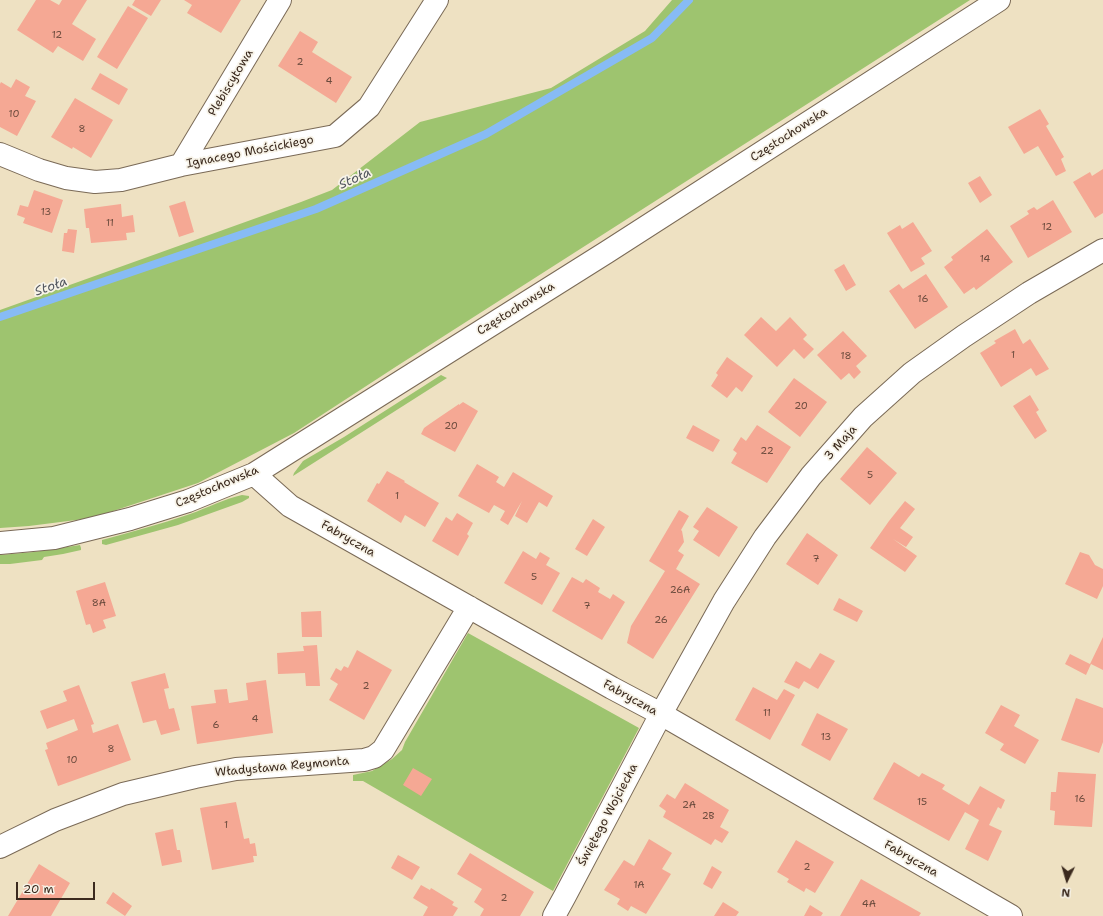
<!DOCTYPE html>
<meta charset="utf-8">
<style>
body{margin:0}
#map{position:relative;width:1103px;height:916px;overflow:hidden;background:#eee1c2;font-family:"Shantell Sans",sans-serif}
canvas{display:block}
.north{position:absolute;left:1047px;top:860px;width:40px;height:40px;-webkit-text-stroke:3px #f7f3e8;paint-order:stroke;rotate:185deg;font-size:11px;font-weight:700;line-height:16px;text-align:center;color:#3b2a1e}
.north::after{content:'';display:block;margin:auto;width:14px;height:18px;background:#3b2a1e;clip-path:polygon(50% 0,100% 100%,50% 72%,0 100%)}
.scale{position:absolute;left:16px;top:882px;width:79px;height:18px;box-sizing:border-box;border:2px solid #3b2a1e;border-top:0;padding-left:5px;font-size:12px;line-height:14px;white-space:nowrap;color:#3b2a1e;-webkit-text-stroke:3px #f7f3e8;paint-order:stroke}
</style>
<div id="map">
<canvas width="1103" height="916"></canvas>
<div class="north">N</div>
<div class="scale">20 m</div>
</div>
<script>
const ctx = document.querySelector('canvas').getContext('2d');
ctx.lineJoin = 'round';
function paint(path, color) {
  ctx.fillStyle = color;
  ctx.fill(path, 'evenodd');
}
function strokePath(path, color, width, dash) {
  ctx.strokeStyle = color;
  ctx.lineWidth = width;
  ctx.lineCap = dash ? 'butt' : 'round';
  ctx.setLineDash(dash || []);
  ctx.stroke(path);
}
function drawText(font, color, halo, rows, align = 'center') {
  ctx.font = font + ' "Shantell Sans",sans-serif';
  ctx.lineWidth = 3.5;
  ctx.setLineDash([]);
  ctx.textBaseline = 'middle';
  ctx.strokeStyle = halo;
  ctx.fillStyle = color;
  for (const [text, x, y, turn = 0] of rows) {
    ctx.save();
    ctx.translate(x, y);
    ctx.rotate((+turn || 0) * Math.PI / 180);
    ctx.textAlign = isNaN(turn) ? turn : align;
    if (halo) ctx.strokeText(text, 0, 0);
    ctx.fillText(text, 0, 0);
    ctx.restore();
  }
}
const green = new Path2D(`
 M 672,0 L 970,0 L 397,366 L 294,433 L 198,483 L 92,518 L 29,526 L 0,528 L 0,310 L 301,202 L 332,190 L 420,122 L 551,88 L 645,31 Z
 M 441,375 L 447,378 L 293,476 L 294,473 L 303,461 L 344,437 Z
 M 242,495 L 249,496 L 249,498 L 242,502 L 178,525 L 106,545 L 102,544 L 102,540 C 131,532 161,524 190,514 C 207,508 224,499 242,495 Z
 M 80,545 L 81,548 L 81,550 L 63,554 L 44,557 L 42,560 L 10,564 L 0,564 L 0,555 L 34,552 Z
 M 468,633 L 639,728 L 553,891 L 363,781 L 353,781 L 353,775 L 372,771 L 392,759 L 402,750 L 405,742 Z`);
const stream = new Path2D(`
 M 0,317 L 316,209 L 486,134 L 652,38 L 689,0`);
const building = new Path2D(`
 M 36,0 L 50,0 L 59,5 L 62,0 L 87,0 L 72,24 L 96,39 L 83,61 L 58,46 L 53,53 L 17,30 Z
 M 135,0 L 161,0 L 151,16 L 132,5 Z
 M 184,0 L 241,0 L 221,33 L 187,13 L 192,5 Z
 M 128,6 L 148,18 L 117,69 L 97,57 Z
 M 300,31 L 318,42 L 312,52 L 352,77 L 336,103 L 278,66 Z
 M 100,73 L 128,89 L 119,105 L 91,89 Z
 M 16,79 L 30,87 L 25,96 L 36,101 L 17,136 L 0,127 L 0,84 L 1,82 L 11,88 Z
 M 75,98 L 113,120 L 91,158 L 73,147 L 72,149 L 51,137 Z
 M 1040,109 L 1049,124 L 1046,126 L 1064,157 L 1061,159 L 1066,171 L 1056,176 L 1038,146 L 1024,154 L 1008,127 Z
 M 1103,169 L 1103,213 L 1095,218 L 1073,182 L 1090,172 L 1092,176 Z
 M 980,176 L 992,195 L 980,203 L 968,183 Z
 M 34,190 L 63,200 L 52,233 L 23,223 L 25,218 L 17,215 L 20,205 L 28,207 Z
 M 1053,200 L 1072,232 L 1028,258 L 1010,226 L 1029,214 L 1027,211 L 1034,207 L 1037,210 Z
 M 185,201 L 194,232 L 179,237 L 169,206 Z
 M 121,204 L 122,217 L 133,215 L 135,232 L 126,233 L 127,240 L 91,243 L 89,228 L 86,228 L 84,209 Z
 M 913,222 L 932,251 L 921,258 L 925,264 L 911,272 L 887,233 L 900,225 L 902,229 Z
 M 68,229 L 77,230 L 74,253 L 62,251 L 64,233 L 67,233 Z
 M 987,229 L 1013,262 L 976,290 L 974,287 L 964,294 L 944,267 L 953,260 L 951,257 Z
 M 844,264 L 856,285 L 846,291 L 834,270 Z
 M 926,274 L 948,307 L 915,329 L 889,291 L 899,284 L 903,289 Z
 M 761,317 L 776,331 L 790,317 L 807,335 L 803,339 L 814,349 L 804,359 L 794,349 L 777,367 L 744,335 Z
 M 1015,329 L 1023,344 L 1030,339 L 1049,369 L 1036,376 L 1031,368 L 1001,387 L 980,353 L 996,343 L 994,341 Z
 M 843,331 L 867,356 L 856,366 L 861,372 L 854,379 L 849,373 L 841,380 L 817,355 Z
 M 727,357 L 753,376 L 742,392 L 736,387 L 727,398 L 711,386 L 718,375 L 716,373 Z
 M 794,378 L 827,402 L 800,437 L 768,412 Z
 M 1030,395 L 1039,410 L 1036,412 L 1047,431 L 1035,439 L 1013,406 Z
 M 463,402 L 478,411 L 455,452 L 421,434 L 424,428 L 431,423 L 459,404 L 459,405 Z
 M 693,425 L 720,440 L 713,452 L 686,438 Z
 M 757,425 L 791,447 L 767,483 L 731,463 L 737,453 L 733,450 L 741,437 L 746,441 Z
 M 867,447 L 897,473 L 870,505 L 840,479 Z
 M 477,464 L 499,477 L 496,482 L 504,487 L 513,472 L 553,496 L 547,507 L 539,502 L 527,523 L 515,516 L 522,501 L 508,525 L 500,520 L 505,511 L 494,505 L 489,513 L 458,496 Z
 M 387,471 L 405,481 L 404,482 L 439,503 L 425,527 L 405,515 L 401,523 L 367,501 L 377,483 L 379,484 Z
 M 905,501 L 915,509 L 900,528 L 913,537 L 906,547 L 893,539 L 917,556 L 905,572 L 870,548 L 889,521 Z
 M 707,507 L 738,527 L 719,557 L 693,540 L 699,531 L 693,527 Z
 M 679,510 L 689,516 L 681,530 L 682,531 L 684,542 L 678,551 L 684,555 L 676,569 L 700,584 L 653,659 L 627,643 L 631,626 L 665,571 L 649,561 Z
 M 457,513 L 473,523 L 467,534 L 469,536 L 458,556 L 432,541 L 446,517 L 452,521 Z
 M 593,519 L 605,527 L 587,556 L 575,549 Z
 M 807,533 L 838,555 L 818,585 L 786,564 Z
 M 523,551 L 536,559 L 540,552 L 550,558 L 546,565 L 560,573 L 542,605 L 504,583 Z
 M 1080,552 L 1089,555 L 1095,565 L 1103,569 L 1103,586 L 1097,599 L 1065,584 Z
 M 572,577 L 583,583 L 586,579 L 600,588 L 598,592 L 610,599 L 613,594 L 625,602 L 602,640 L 552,611 Z
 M 105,582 L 116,616 L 103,620 L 106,628 L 93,633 L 90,624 L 86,625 L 76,591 Z
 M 839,598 L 863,611 L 857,622 L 833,610 Z
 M 321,611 L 322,637 L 302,637 L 301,612 Z
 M 1103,637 L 1103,670 L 1091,664 L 1086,675 L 1065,664 L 1070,654 L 1090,664 Z
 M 317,645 L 320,686 L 306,686 L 305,673 L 278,674 L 277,653 L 304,651 L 303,646 Z
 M 357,650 L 392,670 L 364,720 L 329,700 L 338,684 L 330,679 L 336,668 L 341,671 L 344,666 L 348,668 Z
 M 820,653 L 835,661 L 818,689 L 804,681 L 799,689 L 784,682 L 796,661 L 810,669 Z
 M 165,673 L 169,688 L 164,689 L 169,709 L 174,708 L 180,730 L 161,735 L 156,720 L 143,723 L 131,682 Z
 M 266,680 L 273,733 L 197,744 L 191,706 L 216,703 L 214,690 L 227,689 L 229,703 L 248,700 L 246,683 Z
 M 79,685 L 94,724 L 91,725 L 93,733 L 118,724 L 131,760 L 58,786 L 45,750 L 48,749 L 46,743 L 78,730 L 74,719 L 47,729 L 40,711 L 67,701 L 63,691 Z
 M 753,687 L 777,700 L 784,689 L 795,695 L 770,740 L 735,720 Z
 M 1076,698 L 1103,708 L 1103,742 L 1099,753 L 1061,740 Z
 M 1001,705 L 1020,715 L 1014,726 L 1039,740 L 1025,764 L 1000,750 L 1004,744 L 985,733 Z
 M 817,713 L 848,729 L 830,761 L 801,745 Z
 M 894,762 L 919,777 L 922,773 L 945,785 L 942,789 L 969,805 L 980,786 L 1005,800 L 1001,809 L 998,807 L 989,825 L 1002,831 L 988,861 L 965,849 L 979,820 L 965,812 L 949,841 L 873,799 Z
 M 413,768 L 432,779 L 421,796 L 403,785 Z
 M 1058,772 L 1096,774 L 1092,827 L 1054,825 L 1055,811 L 1050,810 L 1051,792 L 1056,792 Z
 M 685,783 L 729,810 L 720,827 L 729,832 L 722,843 L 715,839 L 711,845 L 663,817 L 666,811 L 659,806 L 667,794 L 675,799 Z
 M 236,802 L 244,839 L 249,838 L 250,844 L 255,843 L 257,856 L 253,856 L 254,862 L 212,870 L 200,808 Z
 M 173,829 L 177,850 L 180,850 L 182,862 L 162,866 L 155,833 Z
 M 649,839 L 672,853 L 662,869 L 671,874 L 646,914 L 631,906 L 628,911 L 617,904 L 620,899 L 604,890 L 624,860 L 634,866 Z
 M 796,840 L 834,862 L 815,893 L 806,888 L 804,892 L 787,882 L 789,879 L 777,872 Z
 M 470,853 L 534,892 L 520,916 L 480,916 L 484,909 L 474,902 L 482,889 L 457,874 Z
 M 398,855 L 420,867 L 412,880 L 391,868 Z
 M 39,864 L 70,883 L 51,916 L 8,916 Z
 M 712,866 L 722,872 L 712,889 L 703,884 Z
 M 861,879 L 921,913 L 919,916 L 840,916 Z
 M 421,885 L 430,890 L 431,888 L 454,902 L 452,905 L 458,908 L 453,916 L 423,916 L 428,907 L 413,898 Z
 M 113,892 L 132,906 L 125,916 L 106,903 Z
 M 723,902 L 739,912 L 736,916 L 714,916 Z
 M 810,905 L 823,913 L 821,916 L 804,916 Z`);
const minor = new Path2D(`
 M 0,154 L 39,170 L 66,178 L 95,182 L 121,180 L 181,165 L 335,136 L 369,107 L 437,0
 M 181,165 L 280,0
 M 254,474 L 290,506 L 612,688 L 661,714 L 1011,916
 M 0,543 L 54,538 L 130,519 L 188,501 L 254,474 L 607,252 L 999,0
 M 0,847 L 55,820 L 123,794 L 195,777 L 236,769 L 364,760 L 374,757 L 383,750 L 469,607
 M 554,916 L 565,896 L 661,714 L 724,601 L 765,537 L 811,476 L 863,417 L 912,373 L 964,336 L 1029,293 L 1103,250`);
const numberNames = [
 ["12",57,35],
 ["2",300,62],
 ["4",329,81],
 ["10",14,114],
 ["8",82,129],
 ["13",46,212],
 ["11",110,223],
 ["12",1047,227],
 ["14",985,259],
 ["16",923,299],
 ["1",1013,355],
 ["18",846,356],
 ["20",801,406],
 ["20",451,426],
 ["22",767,451],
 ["5",870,475],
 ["1",397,496],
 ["7",816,559],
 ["5",534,577],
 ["26A",680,590],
 ["8A",99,603],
 ["7",587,606],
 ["26",661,620],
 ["2",366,686],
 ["11",767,713],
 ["4",255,719],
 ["6",216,725],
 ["13",826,737],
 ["8",111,749],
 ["10",72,760],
 ["16",1080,799],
 ["15",922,802],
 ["2A",689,805],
 ["2B",708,816],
 ["1",226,825],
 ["2",807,867],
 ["1A",639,885],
 ["2",504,898],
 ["4A",869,904]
];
const streetNames = [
 ["Plebiscytowa",231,83,-59],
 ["Częstochowska",789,135,-33],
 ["Ignacego Mościckiego",250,152,-11],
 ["Częstochowska",516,309,-32],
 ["3 Maja",841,443,-48],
 ["Częstochowska",217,487,-23],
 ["Fabryczna",348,539,30],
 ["Fabryczna",630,698,29],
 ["Władysława Reymonta",282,767,-5],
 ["Świętego Wojciecha",608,815,-62],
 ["Fabryczna",911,859,30]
];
const waterNames = [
 ["Stoła",355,179,-24],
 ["Stoła",51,287,-19]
];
paint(green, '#9ec46f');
strokePath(stream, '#87bbf5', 8);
paint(building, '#f5a894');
strokePath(minor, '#7a6a57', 24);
strokePath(minor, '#fff', 22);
drawText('10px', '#6a4a3c', null, numberNames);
drawText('12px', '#3b2a1e', '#f7f3e8', streetNames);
drawText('italic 13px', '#52565e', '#f7f3e8', waterNames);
</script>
